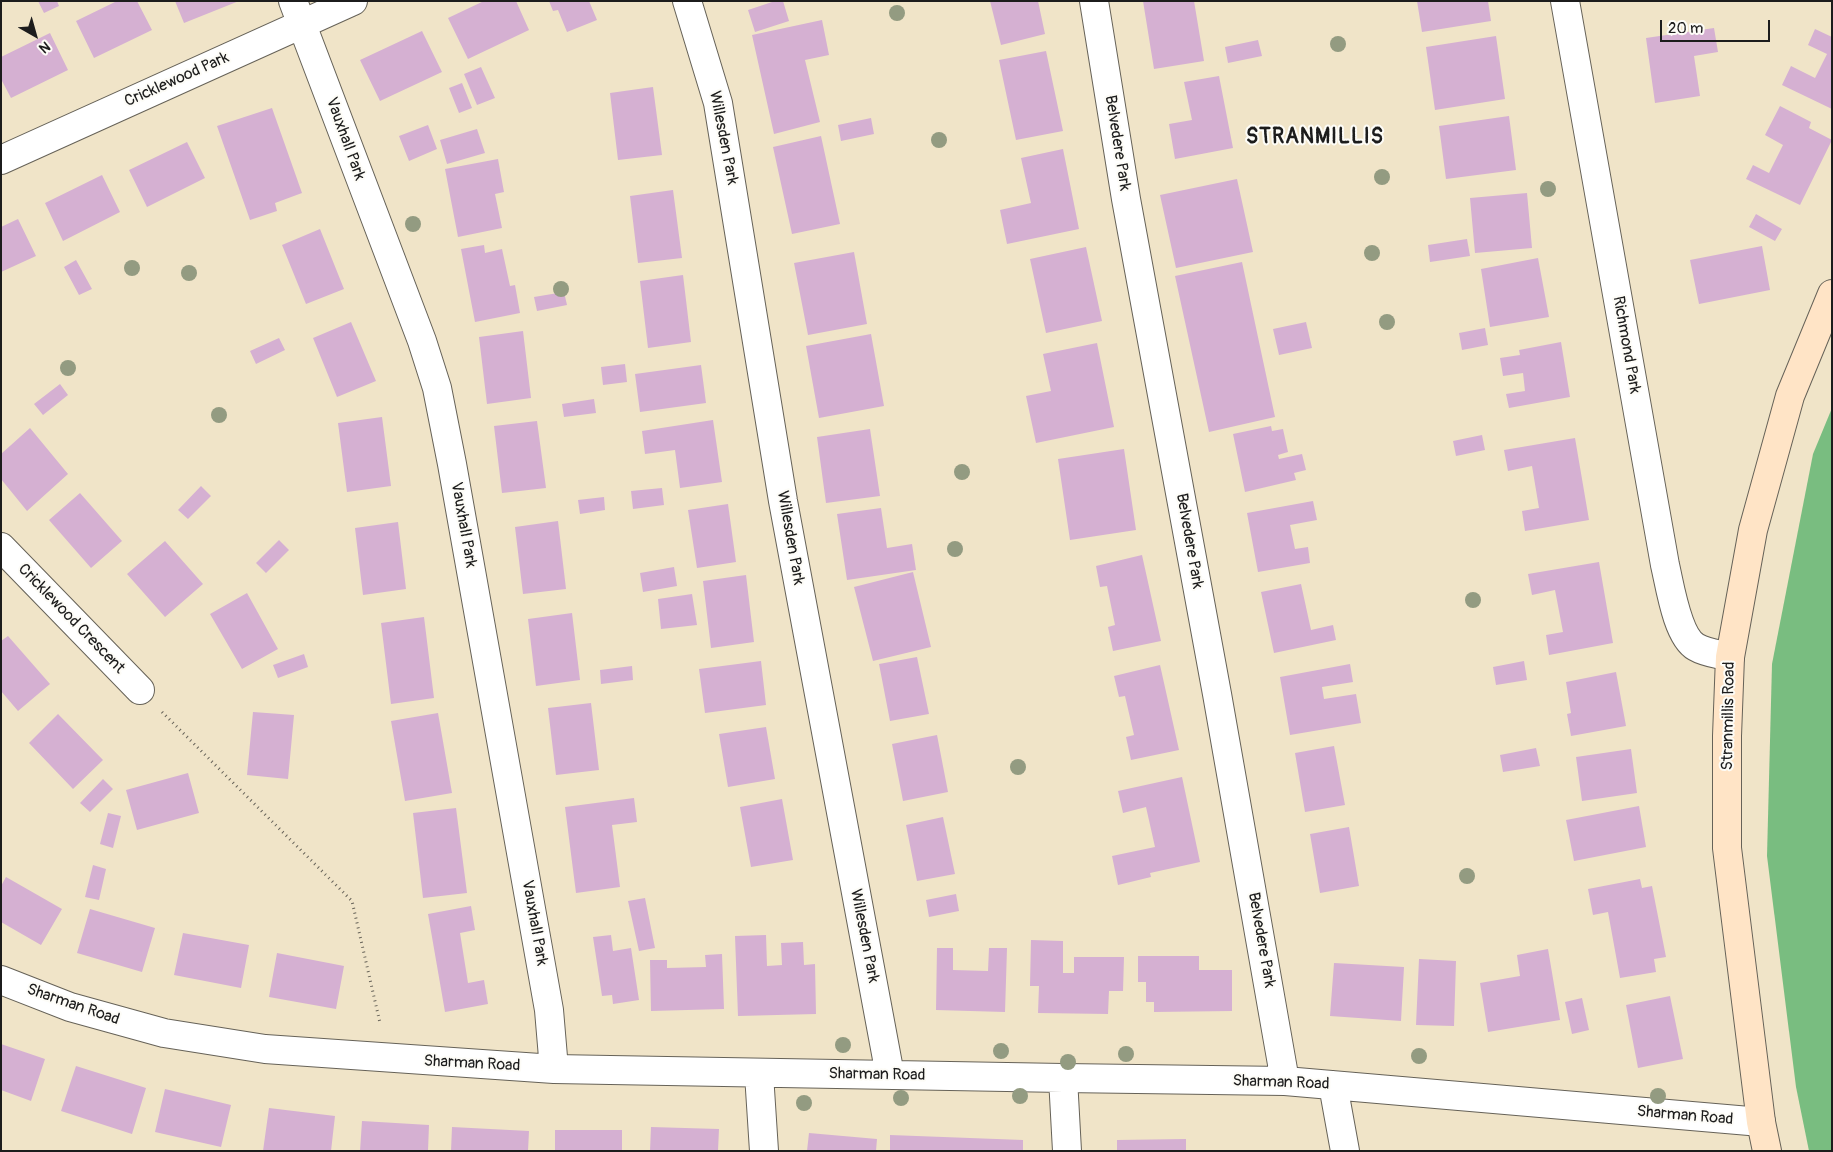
<!DOCTYPE html>
<style>
body{margin:0}
#map{position:relative;width:1833px;height:1152px;overflow:hidden;background:#f0e4c8;font-family:Pangolin,sans-serif}
canvas{display:block}
.frame{position:absolute;inset:0;border:2px solid #1c1c1c;pointer-events:none}
.north{position:absolute;left:10px;top:10px;width:50px;height:50px;-webkit-text-stroke:4px #fdfcf7;paint-order:stroke;rotate:142deg;font-size:14px;font-weight:700;line-height:20px;text-align:center;color:#1c1c1c}
.north::after{content:'';display:block;margin:auto;width:18px;height:22px;background:#1c1c1c;clip-path:polygon(50% 0,100% 100%,50% 72%,0 100%)}
.scale{position:absolute;left:1660px;top:20px;width:110px;height:22px;box-sizing:border-box;border:2px solid #1c1c1c;border-top:0;padding-left:6px;font-size:15px;line-height:18px;white-space:nowrap;color:#1c1c1c;-webkit-text-stroke:4px #fdfcf7;paint-order:stroke}
</style>
<div id="map">
<canvas width="1833" height="1152"></canvas>
<div class="frame"></div>
<div class="north">N</div>
<div class="scale">20 m</div>
</div>
<script>
const ctx = document.querySelector('canvas').getContext('2d');
ctx.lineJoin = 'round';
function paint(path, color) {
  ctx.fillStyle = color;
  ctx.fill(path, 'evenodd');
}
function strokePath(path, color, width, dash) {
  ctx.strokeStyle = color;
  ctx.lineWidth = width;
  ctx.lineCap = dash ? 'butt' : 'round';
  ctx.setLineDash(dash || []);
  ctx.stroke(path);
}
function drawText(font, color, halo, rows, align = 'center') {
  ctx.font = font + ' Pangolin,sans-serif';
  ctx.lineWidth = 4;
  ctx.setLineDash([]);
  ctx.textBaseline = 'middle';
  ctx.strokeStyle = halo;
  ctx.fillStyle = color;
  for (const [text, x, y, turn = 0] of rows) {
    ctx.save();
    ctx.translate(x, y);
    ctx.rotate((+turn || 0) * Math.PI / 180);
    ctx.textAlign = isNaN(turn) ? turn : align;
    if (halo) ctx.strokeText(text, 0, 0);
    ctx.fillText(text, 0, 0);
    ctx.restore();
  }
}
const forest = new Path2D(`
 M 1832,408 L 1832,1151 L 1809,1151 L 1796,1087 L 1767,856 L 1772,664 L 1813,454 Z`);
const building = new Path2D(`
 M 38,1 L 57,1 L 59,6 L 44,13 Z
 M 117,1 L 137,1 L 152,30 L 94,58 L 76,21 Z
 M 175,1 L 239,1 L 184,23 Z
 M 484,1 L 516,1 L 529,30 L 468,59 L 448,18 Z
 M 549,1 L 589,1 L 597,20 L 567,32 L 558,10 L 553,11 Z
 M 775,1 L 783,1 L 789,21 L 755,32 L 748,10 Z
 M 990,1 L 1038,1 L 1045,34 L 1001,45 Z
 M 1143,1 L 1194,1 L 1204,61 L 1154,69 Z
 M 1417,1 L 1488,1 L 1491,21 L 1422,32 Z
 M 822,20 L 829,55 L 805,60 L 820,122 L 774,134 L 752,35 Z
 M 1714,28 L 1718,52 L 1694,56 L 1700,96 L 1655,103 L 1646,38 Z
 M 1815,29 L 1832,37 L 1832,109 L 1782,85 L 1791,66 L 1815,78 L 1827,54 L 1808,45 Z
 M 422,31 L 442,72 L 380,101 L 360,60 Z
 M 50,33 L 68,70 L 11,98 L 1,79 L 1,57 Z
 M 1496,36 L 1505,99 L 1435,110 L 1426,47 Z
 M 1258,40 L 1262,56 L 1228,63 L 1225,47 Z
 M 1046,51 L 1063,131 L 1016,140 L 999,60 Z
 M 481,67 L 495,98 L 477,105 L 464,74 Z
 M 1219,76 L 1233,148 L 1175,159 L 1169,124 L 1192,120 L 1184,82 Z
 M 462,83 L 472,108 L 459,113 L 449,88 Z
 M 653,87 L 662,155 L 618,160 L 610,93 Z
 M 1780,106 L 1811,122 L 1809,128 L 1832,140 L 1800,205 L 1746,179 L 1753,165 L 1769,173 L 1783,145 L 1765,135 Z
 M 272,108 L 302,193 L 275,203 L 277,211 L 250,220 L 217,126 Z
 M 1509,116 L 1516,170 L 1446,179 L 1439,126 Z
 M 871,118 L 874,134 L 841,141 L 838,125 Z
 M 428,125 L 437,149 L 409,161 L 399,136 Z
 M 477,129 L 485,153 L 447,164 L 440,140 Z
 M 821,136 L 840,224 L 792,234 L 773,147 Z
 M 187,142 L 205,178 L 147,207 L 129,170 Z
 M 1063,149 L 1079,229 L 1007,244 L 1000,210 L 1031,203 L 1021,158 Z
 M 498,159 L 504,192 L 495,194 L 502,228 L 458,237 L 445,169 Z
 M 102,175 L 120,212 L 63,241 L 45,203 Z
 M 1237,179 L 1253,252 L 1176,268 L 1160,195 Z
 M 673,190 L 682,258 L 638,263 L 630,196 Z
 M 1527,193 L 1532,248 L 1475,253 L 1470,198 Z
 M 1756,214 L 1782,229 L 1775,241 L 1749,227 Z
 M 18,219 L 36,256 L 1,272 L 1,227 Z
 M 320,229 L 344,289 L 306,304 L 282,245 Z
 M 1467,239 L 1470,256 L 1430,262 L 1428,245 Z
 M 484,245 L 485,253 L 502,249 L 510,286 L 515,285 L 520,313 L 475,322 L 461,249 Z
 M 1762,246 L 1770,290 L 1699,304 L 1690,260 Z
 M 1086,247 L 1102,321 L 1046,333 L 1030,259 Z
 M 854,252 L 867,324 L 808,335 L 794,263 Z
 M 1538,258 L 1549,317 L 1490,327 L 1481,269 Z
 M 76,260 L 92,289 L 79,295 L 64,267 Z
 M 1242,262 L 1275,417 L 1209,432 L 1175,276 Z
 M 683,275 L 691,342 L 648,348 L 640,281 Z
 M 564,292 L 567,305 L 537,311 L 534,297 Z
 M 351,322 L 376,381 L 337,397 L 313,338 Z
 M 1306,322 L 1312,348 L 1279,355 L 1273,329 Z
 M 1485,328 L 1488,345 L 1462,350 L 1459,333 Z
 M 523,331 L 531,398 L 487,404 L 479,337 Z
 M 871,334 L 884,406 L 819,418 L 806,346 Z
 M 279,338 L 285,350 L 256,364 L 250,351 Z
 M 1561,342 L 1570,397 L 1509,408 L 1506,394 L 1525,391 L 1523,373 L 1503,376 L 1500,358 L 1520,355 L 1519,350 Z
 M 1097,343 L 1114,427 L 1036,443 L 1026,396 L 1051,391 L 1043,354 Z
 M 625,364 L 627,382 L 603,385 L 601,367 Z
 M 701,365 L 706,403 L 640,412 L 635,374 Z
 M 60,384 L 68,395 L 43,415 L 34,404 Z
 M 594,399 L 596,413 L 564,417 L 562,404 Z
 M 382,417 L 391,486 L 347,492 L 338,423 Z
 M 713,420 L 722,482 L 680,488 L 675,450 L 645,454 L 642,431 Z
 M 537,421 L 546,488 L 502,493 L 494,426 Z
 M 1271,426 L 1272,431 L 1283,429 L 1288,452 L 1278,455 L 1279,459 L 1302,454 L 1306,470 L 1294,473 L 1296,480 L 1245,492 L 1233,434 Z
 M 30,428 L 68,474 L 27,511 L 1,479 L 1,454 Z
 M 870,429 L 880,496 L 826,503 L 817,437 Z
 M 1482,435 L 1485,450 L 1456,456 L 1453,441 Z
 M 1575,438 L 1589,520 L 1525,531 L 1522,511 L 1539,508 L 1532,466 L 1508,471 L 1504,450 Z
 M 1124,449 L 1136,530 L 1070,540 L 1058,459 Z
 M 201,486 L 211,496 L 188,519 L 178,510 Z
 M 662,488 L 664,505 L 633,509 L 631,491 Z
 M 80,493 L 122,541 L 91,568 L 49,520 Z
 M 604,497 L 605,510 L 580,514 L 578,500 Z
 M 1313,501 L 1317,520 L 1290,525 L 1295,549 L 1308,547 L 1310,563 L 1258,572 L 1247,513 Z
 M 728,504 L 736,562 L 697,568 L 688,510 Z
 M 881,508 L 887,548 L 912,544 L 916,570 L 847,580 L 837,514 Z
 M 558,521 L 566,589 L 523,594 L 515,527 Z
 M 398,522 L 406,589 L 363,595 L 355,528 Z
 M 279,540 L 289,550 L 266,573 L 256,563 Z
 M 165,541 L 203,584 L 165,617 L 127,574 Z
 M 1142,555 L 1161,641 L 1113,651 L 1108,627 L 1115,625 L 1107,586 L 1100,587 L 1096,566 Z
 M 1599,562 L 1613,643 L 1549,655 L 1546,635 L 1563,632 L 1555,590 L 1532,595 L 1528,574 Z
 M 674,567 L 677,586 L 643,592 L 640,573 Z
 M 913,572 L 931,647 L 873,661 L 854,587 Z
 M 746,575 L 754,642 L 711,648 L 703,581 Z
 M 1301,584 L 1311,630 L 1333,625 L 1336,640 L 1274,653 L 1261,592 Z
 M 247,593 L 278,649 L 242,669 L 210,614 Z
 M 692,594 L 697,625 L 661,629 L 658,599 Z
 M 572,613 L 580,680 L 536,686 L 528,619 Z
 M 424,617 L 434,698 L 391,704 L 381,623 Z
 M 8,636 L 50,684 L 18,711 L 1,691 L 1,641 Z
 M 304,654 L 308,667 L 278,678 L 273,665 Z
 M 917,657 L 929,714 L 890,721 L 879,664 Z
 M 761,661 L 766,705 L 705,713 L 699,669 Z
 M 1524,661 L 1527,680 L 1496,685 L 1493,667 Z
 M 1350,664 L 1353,682 L 1322,687 L 1324,699 L 1356,694 L 1361,723 L 1290,735 L 1280,677 Z
 M 1160,665 L 1179,750 L 1131,760 L 1126,737 L 1134,735 L 1125,696 L 1119,697 L 1114,676 Z
 M 632,666 L 633,680 L 601,684 L 600,670 Z
 M 1616,672 L 1626,726 L 1571,736 L 1567,714 L 1571,713 L 1566,682 Z
 M 591,703 L 599,770 L 556,775 L 548,708 Z
 M 253,712 L 294,715 L 288,779 L 247,775 Z
 M 438,713 L 452,793 L 405,801 L 391,721 Z
 M 58,714 L 103,760 L 73,789 L 29,743 Z
 M 766,727 L 775,779 L 728,787 L 719,734 Z
 M 937,735 L 948,792 L 903,801 L 892,744 Z
 M 1334,746 L 1345,805 L 1305,812 L 1295,753 Z
 M 1536,748 L 1540,766 L 1503,772 L 1500,755 Z
 M 1631,749 L 1637,793 L 1582,801 L 1576,757 Z
 M 188,773 L 199,813 L 137,830 L 126,790 Z
 M 1182,777 L 1200,862 L 1150,873 L 1151,877 L 1118,885 L 1112,856 L 1155,847 L 1146,807 L 1123,813 L 1118,791 Z
 M 103,779 L 113,789 L 90,812 L 80,803 Z
 M 634,798 L 637,822 L 612,825 L 620,887 L 576,893 L 565,807 Z
 M 782,799 L 793,860 L 751,867 L 740,807 Z
 M 1639,806 L 1646,847 L 1574,861 L 1566,820 Z
 M 456,808 L 467,893 L 423,898 L 413,813 Z
 M 108,813 L 121,816 L 113,848 L 100,844 Z
 M 943,817 L 955,874 L 917,881 L 906,825 Z
 M 1349,827 L 1359,886 L 1320,893 L 1310,834 Z
 M 93,865 L 106,869 L 99,900 L 85,897 Z
 M 6,877 L 62,909 L 41,945 L 1,922 L 1,886 Z
 M 1640,879 L 1642,888 L 1652,886 L 1666,957 L 1654,959 L 1656,972 L 1620,978 L 1608,912 L 1593,915 L 1588,889 Z
 M 956,894 L 959,911 L 929,917 L 926,900 Z
 M 645,898 L 655,948 L 639,951 L 628,901 Z
 M 471,906 L 475,930 L 460,933 L 468,983 L 484,980 L 488,1004 L 445,1012 L 428,914 Z
 M 90,909 L 155,928 L 142,972 L 77,953 Z
 M 183,933 L 249,945 L 241,988 L 174,975 Z
 M 611,935 L 613,951 L 631,948 L 639,1000 L 613,1004 L 612,995 L 602,996 L 593,937 Z
 M 766,935 L 767,966 L 782,965 L 781,943 L 803,942 L 804,965 L 815,964 L 816,1014 L 738,1016 L 735,936 Z
 M 1031,940 L 1063,941 L 1063,973 L 1074,973 L 1074,957 L 1124,957 L 1123,991 L 1109,991 L 1108,1014 L 1038,1013 L 1039,986 L 1030,986 Z
 M 937,948 L 953,948 L 953,970 L 988,971 L 989,948 L 1007,948 L 1005,1012 L 936,1010 Z
 M 1548,949 L 1560,1020 L 1488,1032 L 1480,983 L 1520,976 L 1517,955 Z
 M 277,953 L 344,966 L 336,1009 L 269,997 Z
 M 722,954 L 724,1009 L 651,1011 L 650,960 L 667,960 L 667,968 L 706,967 L 705,955 Z
 M 1138,956 L 1199,956 L 1199,970 L 1232,970 L 1232,1011 L 1154,1012 L 1154,1002 L 1146,1002 L 1146,982 L 1138,982 Z
 M 1419,959 L 1456,961 L 1454,1026 L 1416,1025 Z
 M 1334,963 L 1404,967 L 1401,1021 L 1330,1016 Z
 M 1670,996 L 1683,1059 L 1638,1068 L 1626,1005 Z
 M 1582,998 L 1589,1030 L 1572,1034 L 1565,1002 Z
 M 1,1044 L 45,1059 L 31,1101 L 1,1090 Z
 M 76,1066 L 146,1088 L 132,1134 L 61,1111 Z
 M 165,1089 L 231,1105 L 221,1147 L 155,1132 Z
 M 269,1108 L 335,1116 L 331,1151 L 263,1151 Z
 M 362,1121 L 429,1125 L 428,1151 L 360,1151 Z
 M 452,1127 L 529,1131 L 528,1151 L 451,1151 Z
 M 651,1127 L 719,1129 L 718,1151 L 650,1151 Z
 M 555,1130 L 622,1130 L 622,1151 L 555,1151 Z
 M 809,1133 L 877,1139 L 876,1151 L 807,1151 Z
 M 890,1135 L 1023,1140 L 1023,1151 L 890,1151 Z
 M 1186,1139 L 1186,1151 L 1117,1151 L 1117,1140 Z`);
const path = new Path2D(`
 M 162,712 L 352,901 L 380,1023`);
const street = new Path2D(`
 M 293,1 L 422,341 L 437,388 L 452,464 L 549,1010 L 554,1069
 M 687,1 L 718,103 L 783,501 L 890,1075
 M 1094,1 L 1126,199 L 1217,694 L 1285,1081
 M 1565,1 L 1665,565 C 1670,586 1677,636 1696,647 C 1706,653 1719,654 1730,657
 M 1,160 L 353,1
 M 1,547 L 140,690
 M 1,980 L 70,1007 L 164,1033 L 265,1049 L 554,1069 L 1063,1078 L 1285,1081 L 1761,1122
 M 759,1074 L 764,1151
 M 1063,1078 L 1067,1151
 M 1333,1085 L 1345,1151`);
const secondary = new Path2D(`
 M 1767,1151 L 1761,1122 L 1727,848 L 1727,736 L 1730,657 L 1753,530 L 1790,396 L 1832,294`);
const trees = [
 [897,13],
 [1338,44],
 [939,140],
 [1382,177],
 [1548,189],
 [413,224],
 [1372,253],
 [132,268],
 [189,273],
 [561,289],
 [1387,322],
 [68,368],
 [219,415],
 [962,472],
 [955,549],
 [1473,600],
 [1018,767],
 [1467,876],
 [843,1045],
 [1001,1051],
 [1126,1054],
 [1419,1056],
 [1068,1062],
 [1020,1096],
 [1658,1096],
 [901,1098],
 [804,1103]
];
const streetNames = [
 ["Cricklewood Park",177,80,-24],
 ["Willesden Park",723,138,79],
 ["Vauxhall Park",345,139,70],
 ["Belvedere Park",1117,143,81],
 ["Richmond Park",1626,345,80],
 ["Vauxhall Park",463,525,80],
 ["Willesden Park",790,538,80],
 ["Belvedere Park",1189,541,80],
 ["Cricklewood Crescent",71,619,46],
 ["Stranmillis Road",1729,716,-89],
 ["Vauxhall Park",534,923,80],
 ["Willesden Park",864,936,79],
 ["Belvedere Park",1261,940,80],
 ["Sharman Road",73,1005,19],
 ["Sharman Road",472,1064,3],
 ["Sharman Road",877,1075,1],
 ["Sharman Road",1281,1083,2],
 ["Sharman Road",1685,1116,5]
];
const districtNames = [
 ["STRANMILLIS",1315,138]
];
paint(forest, '#79bd80');
paint(building, '#d5b0d2');
strokePath(street, '#666258', 30);
strokePath(secondary, '#666258', 30);
strokePath(path, '#666258', 3, [1, 4]);
strokePath(street, '#fff', 28);
strokePath(secondary, '#ffe4c6', 28);
ctx.fillStyle = '#939b81';
for (const [x, y] of trees) {
  ctx.beginPath();
  ctx.arc(x, y, 8, 0, 2 * Math.PI);
  ctx.fill();
}
drawText('16px', '#1c1c1c', '#fdfcf7', streetNames);
ctx.letterSpacing = '1px';
drawText('bold 21px', '#1c1c1c', '#fdfcf7', districtNames);
ctx.letterSpacing = '0px';
</script>
